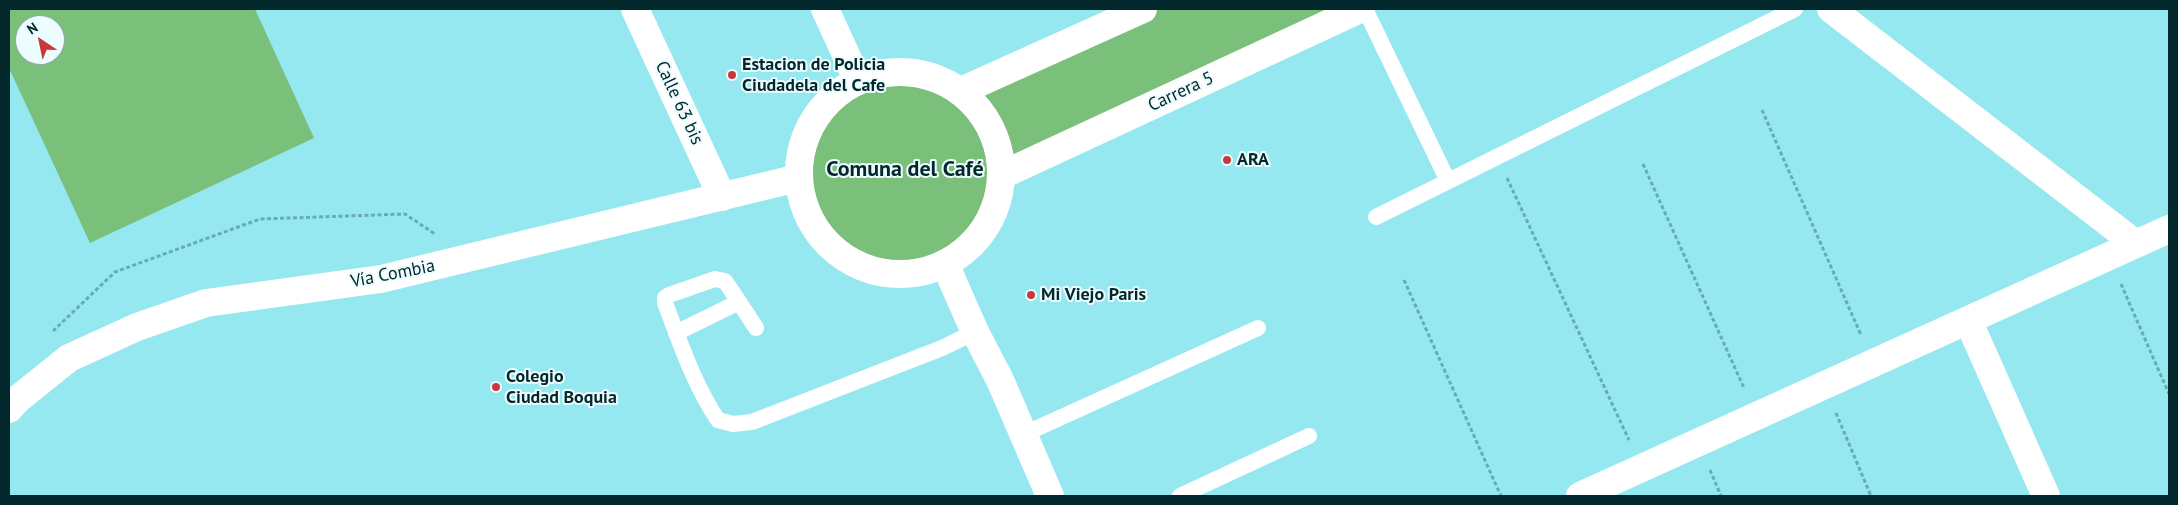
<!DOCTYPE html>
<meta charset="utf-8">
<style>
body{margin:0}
#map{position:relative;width:2178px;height:505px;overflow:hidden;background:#96e8f0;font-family:"PT Sans",sans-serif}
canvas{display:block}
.frame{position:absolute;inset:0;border:10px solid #03282b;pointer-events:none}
.north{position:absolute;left:15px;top:15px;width:50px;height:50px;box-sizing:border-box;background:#edfcfe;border:1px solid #8fa7aa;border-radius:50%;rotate:326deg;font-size:14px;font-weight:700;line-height:20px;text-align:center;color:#03282b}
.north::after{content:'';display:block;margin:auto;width:18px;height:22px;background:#c8383b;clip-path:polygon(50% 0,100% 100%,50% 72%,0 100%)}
</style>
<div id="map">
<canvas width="2178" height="505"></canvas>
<div class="frame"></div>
<div class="north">N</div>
</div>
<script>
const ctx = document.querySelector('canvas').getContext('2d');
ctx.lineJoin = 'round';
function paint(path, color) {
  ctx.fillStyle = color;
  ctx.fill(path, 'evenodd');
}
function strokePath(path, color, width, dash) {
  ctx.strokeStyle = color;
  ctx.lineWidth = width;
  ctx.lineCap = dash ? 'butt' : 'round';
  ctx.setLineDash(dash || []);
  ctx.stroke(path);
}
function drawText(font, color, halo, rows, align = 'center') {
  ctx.font = font + ' "PT Sans",sans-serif';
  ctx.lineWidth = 4;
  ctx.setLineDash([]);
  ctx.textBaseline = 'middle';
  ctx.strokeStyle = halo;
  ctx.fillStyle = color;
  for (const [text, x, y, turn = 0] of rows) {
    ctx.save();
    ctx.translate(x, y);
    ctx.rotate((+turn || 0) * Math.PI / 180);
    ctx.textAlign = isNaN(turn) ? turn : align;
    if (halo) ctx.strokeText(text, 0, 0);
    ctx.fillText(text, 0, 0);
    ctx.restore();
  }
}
const green = new Path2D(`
 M 9,9 L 255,9 L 314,138 L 90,243 L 9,68 ZM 25,25 L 55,25 L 55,55 L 25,55 Z
 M 1143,9 L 1360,9 L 1002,175 C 995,220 978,253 932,269 C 903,278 874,275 848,260 C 772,214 787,103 871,76 C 884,73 899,70 912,72 C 930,75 945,83 961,91 Z`);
const path = new Path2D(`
 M 1762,110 L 1861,335
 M 1643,164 L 1744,388
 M 1507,178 L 1629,440
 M 1404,280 L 1501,496
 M 2121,284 L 2169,394
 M 53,331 L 115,272 L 260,219 L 405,214 L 435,234
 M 1836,413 L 1871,496
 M 1710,470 L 1721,496`);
const lane = new Path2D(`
 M 1365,9 L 1448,181
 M 1376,217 L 1795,9
 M 739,302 L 725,281 L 715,279 L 669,295 L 665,298 L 665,303 C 680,342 694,385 718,420 L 733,424 L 752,422 L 942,348 L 975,332
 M 676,333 L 739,302 L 756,328
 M 1022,435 L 1258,328
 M 1180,496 L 1309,436`);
const street = new Path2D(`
 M 635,9 L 722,197
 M 825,9 L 858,81
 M 1831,9 L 2136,244
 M 945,264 L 975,332 L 1000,380 L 1050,496
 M 1968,320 L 2046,496
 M 1580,496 L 2169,229`);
const secondary = new Path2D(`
 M799 173a101 101 0 1 1 202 0a101 101 0 1 1-202 0Z
 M 961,91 L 1143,9
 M 1002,175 L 1360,9
 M 9,409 L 18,399 L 69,358 L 137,327 L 206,303 L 381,279 L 798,178`);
const markers = [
 [732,75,5,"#c8383b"],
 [1227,160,5,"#c8383b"],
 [1031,295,5,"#c8383b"],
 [496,387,5,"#c8383b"]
];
const poiNames = [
 ["Estacion de Policia",742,65],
 ["Ciudadela del Cafe",742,86],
 ["ARA",1237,160],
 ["Mi Viejo Paris",1041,295],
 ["Colegio",506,377],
 ["Ciudad Boquia",506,398]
];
const streetNames = [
 ["Carrera 5",1181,92,-25],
 ["Calle 63 bis",679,103,65],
 ["Vía Combia",393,274,-11]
];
const districtNames = [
 ["Comuna del Café",905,170]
];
paint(green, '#7abf7a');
strokePath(path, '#68acb2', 3, [4, 2.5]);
strokePath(lane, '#fff', 16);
strokePath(street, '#fff', 28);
strokePath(secondary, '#fff', 28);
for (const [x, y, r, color] of markers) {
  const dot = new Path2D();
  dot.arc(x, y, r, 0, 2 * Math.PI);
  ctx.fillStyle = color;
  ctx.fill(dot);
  strokePath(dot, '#edfcfe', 2);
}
drawText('bold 18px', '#03282b', '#edfcfe', poiNames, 'left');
drawText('18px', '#03282b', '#edfcfe', streetNames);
drawText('bold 22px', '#03282b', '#edfcfe', districtNames);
</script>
